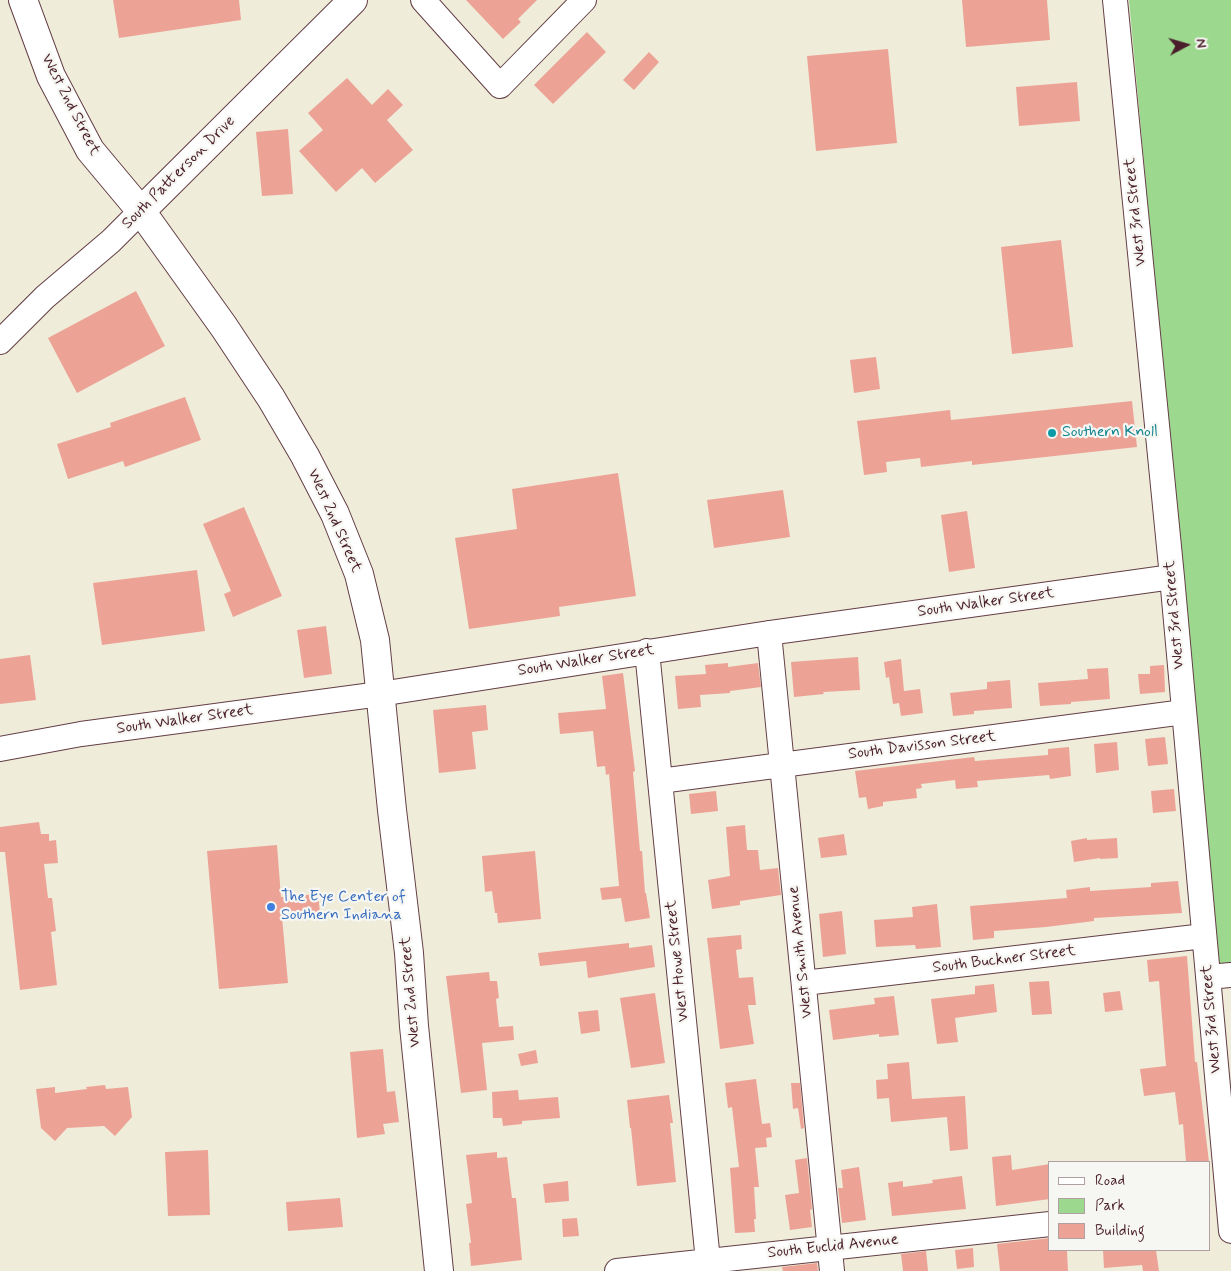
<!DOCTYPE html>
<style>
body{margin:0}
#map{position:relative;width:1231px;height:1271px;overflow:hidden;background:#efecda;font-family:Mynerve,sans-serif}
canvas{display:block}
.legend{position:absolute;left:1048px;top:1161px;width:162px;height:90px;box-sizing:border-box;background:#f6f6f2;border:1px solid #b1a0a2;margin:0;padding:6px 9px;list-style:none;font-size:15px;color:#4a1f2b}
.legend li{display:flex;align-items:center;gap:10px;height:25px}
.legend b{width:25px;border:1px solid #b1a0a2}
.north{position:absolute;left:1161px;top:20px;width:50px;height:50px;-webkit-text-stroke:4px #f6f6f2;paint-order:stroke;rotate:84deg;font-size:14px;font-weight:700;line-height:20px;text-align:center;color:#4a1f2b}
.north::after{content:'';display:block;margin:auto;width:18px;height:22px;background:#4a1f2b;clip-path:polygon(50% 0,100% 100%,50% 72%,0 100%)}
</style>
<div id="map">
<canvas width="1231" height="1271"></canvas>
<ul class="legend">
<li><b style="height:6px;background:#fff"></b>Road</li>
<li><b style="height:14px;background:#9cd98e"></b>Park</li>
<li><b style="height:14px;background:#eca396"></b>Building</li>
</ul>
<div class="north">N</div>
</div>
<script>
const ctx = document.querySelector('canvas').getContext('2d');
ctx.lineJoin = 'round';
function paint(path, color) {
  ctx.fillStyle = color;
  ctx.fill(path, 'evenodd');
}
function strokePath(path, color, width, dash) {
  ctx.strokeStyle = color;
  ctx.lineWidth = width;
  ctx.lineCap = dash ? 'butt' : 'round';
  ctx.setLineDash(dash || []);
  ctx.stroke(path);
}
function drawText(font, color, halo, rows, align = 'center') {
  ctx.font = font + ' Mynerve,sans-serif';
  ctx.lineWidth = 4.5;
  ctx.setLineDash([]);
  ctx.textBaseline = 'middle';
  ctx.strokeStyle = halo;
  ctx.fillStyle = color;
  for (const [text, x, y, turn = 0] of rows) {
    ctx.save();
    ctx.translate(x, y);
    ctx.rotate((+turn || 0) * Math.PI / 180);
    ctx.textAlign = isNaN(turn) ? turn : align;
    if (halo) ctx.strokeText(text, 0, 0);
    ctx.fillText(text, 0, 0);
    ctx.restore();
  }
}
const green = new Path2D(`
 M 1129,0 L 1231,0 L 1231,972 L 1219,974 Z`);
const building = new Path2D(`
 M 113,0 L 239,0 L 241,20 L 119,38 Z
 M 466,0 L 537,0 L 518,19 L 521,22 L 503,39 Z
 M 962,0 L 1047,0 L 1050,40 L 966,47 Z
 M 587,32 L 606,52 L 553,104 L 534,85 Z
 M 888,49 L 897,143 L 816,151 L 807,56 Z
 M 649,52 L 659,62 L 634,90 L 623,80 Z
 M 347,78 L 372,105 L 388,89 L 403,105 L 387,120 L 413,150 L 375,183 L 362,168 L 336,192 L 299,151 L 323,130 L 308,113 Z
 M 1077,82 L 1080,121 L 1019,126 L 1016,87 Z
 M 288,129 L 293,194 L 262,196 L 256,132 Z
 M 1061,240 L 1073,347 L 1012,354 L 1001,247 Z
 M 136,291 L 165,346 L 77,393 L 48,338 Z
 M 876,357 L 880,389 L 854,393 L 850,360 Z
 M 185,397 L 201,440 L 125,467 L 123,461 L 68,479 L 57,444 L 111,427 L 110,423 Z
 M 1132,401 L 1137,447 L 972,465 L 972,461 L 921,467 L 920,458 L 886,462 L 887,472 L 864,475 L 857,421 L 950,410 L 951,420 Z
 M 618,473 L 636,596 L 559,607 L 560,616 L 469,629 L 455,538 L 517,529 L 512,489 Z
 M 783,490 L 790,537 L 714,548 L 707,500 Z
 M 244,507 L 282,596 L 233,617 L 224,594 L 231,591 L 203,524 Z
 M 967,511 L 975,568 L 949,572 L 941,515 Z
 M 197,570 L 205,631 L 102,645 L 93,583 Z
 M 326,626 L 332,674 L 304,678 L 297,630 Z
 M 30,655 L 36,700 L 0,704 L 0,659 Z
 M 858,657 L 860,690 L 823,692 L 824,694 L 794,697 L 791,662 Z
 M 901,659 L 904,691 L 920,689 L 923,713 L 901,716 L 899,703 L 893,704 L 889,677 L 886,678 L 884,662 Z
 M 728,663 L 728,667 L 758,663 L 761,687 L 730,691 L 730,693 L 700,695 L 701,707 L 678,709 L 675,676 L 706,674 L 705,665 Z
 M 1164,665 L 1165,692 L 1140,694 L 1138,674 L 1150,674 L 1150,666 Z
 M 1108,668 L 1110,699 L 1071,702 L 1071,704 L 1040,706 L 1038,683 L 1088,679 L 1087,669 Z
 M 623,673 L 635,771 L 633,772 L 640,851 L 642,851 L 645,893 L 646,893 L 650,918 L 625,922 L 621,898 L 602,900 L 600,888 L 619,886 L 609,774 L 606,775 L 605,766 L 597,767 L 593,731 L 560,734 L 558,713 L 606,709 L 602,676 Z
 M 1010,680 L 1012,708 L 974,711 L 974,714 L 953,716 L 950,693 L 987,689 L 987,682 Z
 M 486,705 L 488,730 L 472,732 L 476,769 L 439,773 L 433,710 Z
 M 1165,737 L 1168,764 L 1148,766 L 1145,739 Z
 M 1117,742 L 1119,770 L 1096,773 L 1094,744 Z
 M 1069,747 L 1071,776 L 1050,779 L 1049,775 L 977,781 L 978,787 L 956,789 L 955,780 L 921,784 L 922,788 L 916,789 L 917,798 L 883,802 L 883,806 L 868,809 L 866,797 L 859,798 L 855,771 L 974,757 L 975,761 L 1048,755 L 1048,749 Z
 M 1174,789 L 1176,811 L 1153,813 L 1151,791 Z
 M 716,791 L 718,811 L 691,814 L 689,794 Z
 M 39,822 L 41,834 L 49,834 L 49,841 L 56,840 L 58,863 L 44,864 L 48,898 L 52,898 L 56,931 L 51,932 L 57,985 L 20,990 L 5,852 L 0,852 L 0,827 Z
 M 745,825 L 747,850 L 758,850 L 760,870 L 778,868 L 781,895 L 740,901 L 740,905 L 712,909 L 708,880 L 730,876 L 726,827 Z
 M 844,834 L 847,855 L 821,858 L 818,838 Z
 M 1087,838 L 1087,840 L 1117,838 L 1118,858 L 1100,859 L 1100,858 L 1074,862 L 1071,841 Z
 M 277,845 L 281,897 L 318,894 L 320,913 L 282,917 L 288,983 L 219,989 L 207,851 Z
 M 535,851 L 541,919 L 498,923 L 497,913 L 495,913 L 492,891 L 485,892 L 482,856 Z
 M 1178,881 L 1182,913 L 1094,918 L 1094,921 L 1046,927 L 994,931 L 994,938 L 973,940 L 970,906 L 1067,898 L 1066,890 L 1090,887 L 1090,891 L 1151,887 L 1151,883 Z
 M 937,904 L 941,947 L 916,949 L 915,945 L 876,947 L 874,920 L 913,917 L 912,907 Z
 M 842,911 L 846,954 L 823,957 L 819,914 Z
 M 741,935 L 742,949 L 736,950 L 739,978 L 753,977 L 756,1005 L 748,1005 L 754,1044 L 720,1049 L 707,938 Z
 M 629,943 L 629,948 L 652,945 L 655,967 L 588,978 L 586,961 L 540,966 L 538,953 Z
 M 1187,956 L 1195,1062 L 1197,1062 L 1209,1162 L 1186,1162 L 1183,1124 L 1179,1125 L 1175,1092 L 1144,1096 L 1140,1069 L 1166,1066 L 1159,981 L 1149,982 L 1147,960 Z
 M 489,972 L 490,981 L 497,981 L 499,998 L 496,999 L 499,1027 L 513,1026 L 514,1040 L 482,1043 L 487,1090 L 461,1093 L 446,976 Z
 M 1049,981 L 1052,1014 L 1032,1015 L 1029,982 Z
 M 994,984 L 997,1012 L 955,1018 L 958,1042 L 937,1044 L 931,999 L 975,994 L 975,986 Z
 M 1120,991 L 1123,1010 L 1105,1012 L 1103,993 Z
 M 655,993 L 665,1063 L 631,1068 L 620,998 Z
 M 894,996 L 899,1035 L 879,1037 L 879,1034 L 833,1040 L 829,1010 L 875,1004 L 874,998 Z
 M 598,1010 L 600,1031 L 581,1034 L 578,1012 Z
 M 383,1049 L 387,1092 L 395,1091 L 399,1122 L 383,1124 L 385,1134 L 357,1138 L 350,1052 Z
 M 536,1050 L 538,1063 L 521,1066 L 518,1054 Z
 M 909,1062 L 912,1099 L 965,1096 L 968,1149 L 950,1151 L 947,1117 L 891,1122 L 889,1098 L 877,1099 L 876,1080 L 888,1079 L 887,1064 Z
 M 756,1079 L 762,1124 L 770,1123 L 772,1137 L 766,1138 L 767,1147 L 755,1148 L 759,1187 L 754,1187 L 756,1219 L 754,1219 L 755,1232 L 735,1233 L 730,1168 L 739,1167 L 732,1107 L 728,1108 L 725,1083 Z
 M 791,1083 L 800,1083 L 804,1128 L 801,1129 L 798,1108 L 793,1109 Z
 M 105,1085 L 106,1089 L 128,1087 L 132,1117 L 115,1136 L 104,1126 L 67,1128 L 55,1141 L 41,1128 L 36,1089 L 55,1087 L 55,1093 L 87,1089 L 86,1087 Z
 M 518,1090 L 519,1100 L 558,1097 L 560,1118 L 522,1121 L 522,1124 L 503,1126 L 502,1118 L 493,1118 L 492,1092 Z
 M 669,1095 L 673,1123 L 670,1123 L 676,1182 L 637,1186 L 631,1128 L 630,1128 L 627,1100 Z
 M 208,1150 L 210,1215 L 168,1216 L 165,1152 Z
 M 497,1152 L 497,1158 L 507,1157 L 512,1198 L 516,1198 L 522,1260 L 471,1266 L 469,1243 L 471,1243 L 466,1204 L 472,1203 L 466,1155 Z
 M 1011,1155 L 1012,1170 L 1050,1164 L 1050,1199 L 996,1206 L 992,1157 Z
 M 807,1158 L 812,1209 L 810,1210 L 812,1227 L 790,1230 L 785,1195 L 799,1193 L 795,1160 Z
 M 859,1167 L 866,1220 L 842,1223 L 838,1188 L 843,1188 L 841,1170 Z
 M 962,1176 L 966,1209 L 892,1216 L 888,1183 L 903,1181 L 903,1187 L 933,1183 L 932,1180 Z
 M 568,1181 L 569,1201 L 545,1203 L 543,1184 Z
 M 340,1198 L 343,1227 L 288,1231 L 286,1202 Z
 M 577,1218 L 579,1236 L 563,1237 L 562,1219 Z
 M 1050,1238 L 1050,1250 L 1067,1250 L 1068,1271 L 1000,1271 L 997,1244 Z
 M 973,1248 L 974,1267 L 957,1269 L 955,1250 Z
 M 1103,1250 L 1156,1250 L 1159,1271 L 1143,1271 L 1142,1265 L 1104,1268 Z
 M 926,1251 L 928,1271 L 903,1271 L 901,1254 Z
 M 817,1263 L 818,1271 L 783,1271 L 782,1267 Z`);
const minor = new Path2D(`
 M 423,0 L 500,86 L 584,0
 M 1115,0 L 1172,577 L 1231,1231
 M 0,342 L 45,297 L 111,241 L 141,211
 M 769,633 L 832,1271
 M 647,651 L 709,1271
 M 0,749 L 81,734 L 380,694 L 769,633 L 1172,577
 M 660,781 L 1184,712
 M 1208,977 L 1231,975
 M 804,983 L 1204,936
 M 617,1271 L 1050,1224`);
const major = new Path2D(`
 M 23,0 L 51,76 L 90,150 L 141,211 L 224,327 L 271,398 L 305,456 L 335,514 L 359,574 L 375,640 L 392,810 L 409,953 L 414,1026 L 439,1271
 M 141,211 L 353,0`);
const markers = [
 [1052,433,5,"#0f9aa8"],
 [271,907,5,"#3f7fe0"]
];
const streetNames = [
 ["West 2nd Street",70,105,63],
 ["South Patterson Drive",179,173,-45],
 ["West 3rd Street",1136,212,-96],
 ["West 2nd Street",334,521,66],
 ["South Walker Street",986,603,-8],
 ["West 3rd Street",1175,615,-95],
 ["South Walker Street",586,661,-9],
 ["South Walker Street",185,720,-8],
 ["South Davisson Street",922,746,-7],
 ["West Smith Avenue",801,952,-96],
 ["South Buckner Street",1004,960,-7],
 ["West Howe Street",678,961,-96],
 ["West 2nd Street",411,992,-95],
 ["West 3rd Street",1212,1019,-95],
 ["South Euclid Avenue",833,1247,-6]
];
const cultureNames = [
 ["Southern Knoll",1062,433]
];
const shopNames = [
 ["The Eye Center of",281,898],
 ["Southern Indiana",281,916]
];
paint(green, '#9cd98e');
paint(building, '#eca396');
strokePath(minor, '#633e45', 26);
strokePath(major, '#633e45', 30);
strokePath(minor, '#fff', 24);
strokePath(major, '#fff', 28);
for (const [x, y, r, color] of markers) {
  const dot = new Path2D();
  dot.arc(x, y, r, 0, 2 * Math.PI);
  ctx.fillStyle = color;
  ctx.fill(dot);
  strokePath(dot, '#f6f6f2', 2);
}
drawText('16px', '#4a1f2b', '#f6f6f2', streetNames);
drawText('16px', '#0d838f', '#f6f6f2', cultureNames, 'left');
drawText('16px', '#366cbe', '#f6f6f2', shopNames, 'left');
</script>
